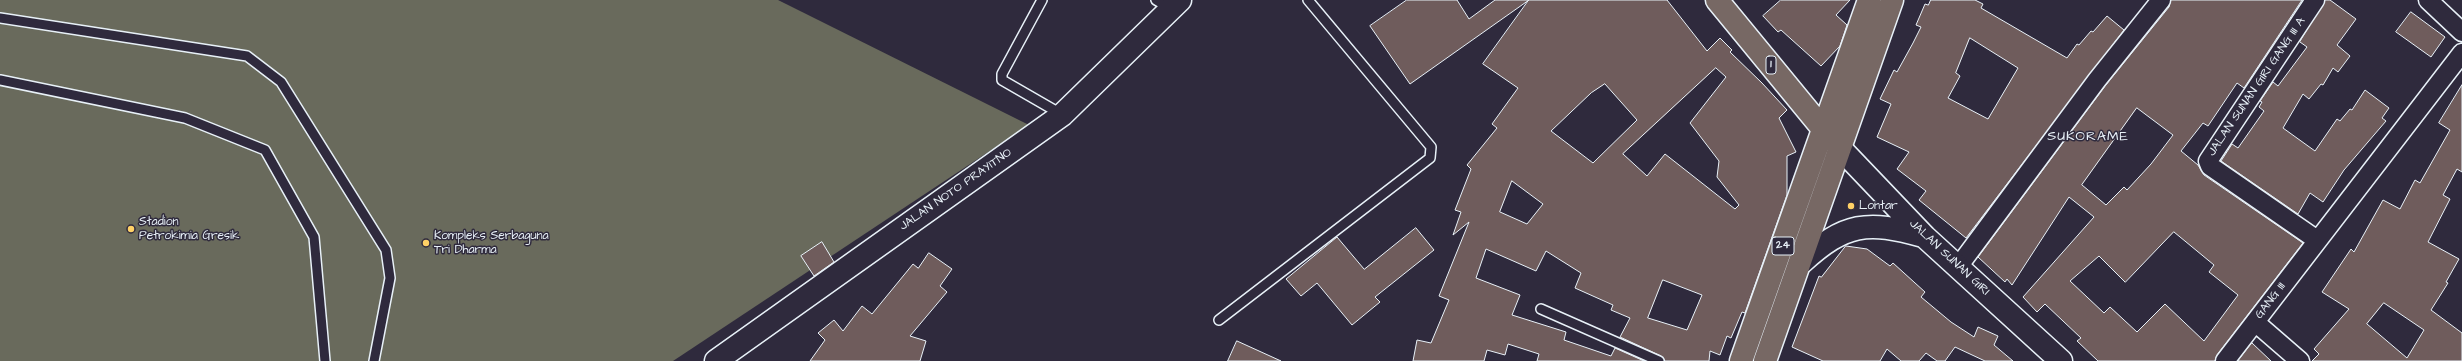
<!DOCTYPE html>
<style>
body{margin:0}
canvas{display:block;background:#2f2a3d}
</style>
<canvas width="2462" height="361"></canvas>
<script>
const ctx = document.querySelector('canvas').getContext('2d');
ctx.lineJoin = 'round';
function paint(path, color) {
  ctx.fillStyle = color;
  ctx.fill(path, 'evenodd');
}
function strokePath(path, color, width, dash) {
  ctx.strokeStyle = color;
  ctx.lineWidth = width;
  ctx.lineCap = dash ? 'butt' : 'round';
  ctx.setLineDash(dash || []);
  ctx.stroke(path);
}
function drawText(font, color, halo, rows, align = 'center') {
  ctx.font = font + ' "Architects Daughter",sans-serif';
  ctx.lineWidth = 3;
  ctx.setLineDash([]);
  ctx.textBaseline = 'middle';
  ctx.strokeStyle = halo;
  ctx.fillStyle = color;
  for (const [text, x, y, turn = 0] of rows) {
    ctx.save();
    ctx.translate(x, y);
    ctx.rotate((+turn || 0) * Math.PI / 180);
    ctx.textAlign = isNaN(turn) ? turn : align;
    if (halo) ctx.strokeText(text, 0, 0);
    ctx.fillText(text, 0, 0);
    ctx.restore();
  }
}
const green = new Path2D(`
 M 0,0 L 778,0 L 1029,125 L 673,361 L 0,361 Z`);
const building = new Path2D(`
 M 1407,0 L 1457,0 L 1469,19 L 1495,0 L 1529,0 L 1410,84 L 1370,26 Z
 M 1529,0 L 1667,0 L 1707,51 L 1720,38 L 1732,50 L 1730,52 L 1762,83 L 1787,110 L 1779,118 L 1796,152 L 1787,156 L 1787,195 L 1745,313 L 1742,312 L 1731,338 L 1727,336 L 1720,355 L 1710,351 L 1709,361 L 1665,361 L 1661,356 L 1620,337 L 1630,318 L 1611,310 L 1613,305 L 1575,288 L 1581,273 L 1546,251 L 1536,271 L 1486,249 L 1476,278 L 1520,295 L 1512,315 L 1566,332 L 1564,340 L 1611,356 L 1615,348 L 1644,361 L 1537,361 L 1539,354 L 1508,344 L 1505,355 L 1487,350 L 1484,361 L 1413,361 L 1417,340 L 1431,343 L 1449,300 L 1439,296 L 1469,222 L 1453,235 L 1461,212 L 1455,210 L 1471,169 L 1467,165 L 1497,128 L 1492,124 L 1518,88 L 1483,64 ZM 1716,68 L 1726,77 L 1690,123 L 1719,161 L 1717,177 L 1739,205 L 1735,209 L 1665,154 L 1647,176 L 1623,154 ZM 1605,84 L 1637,120 L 1593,163 L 1551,131 L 1591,93 ZM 1512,181 L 1543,204 L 1527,224 L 1500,212 ZM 1663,280 L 1702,295 L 1687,330 L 1648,318 Z
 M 1781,0 L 1850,0 L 1836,15 L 1847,25 L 1840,46 L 1821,66 L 1781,30 L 1778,32 L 1763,16 Z
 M 1931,0 L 1975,0 L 1983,4 L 1981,8 L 2067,58 L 2077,44 L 2079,45 L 2091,31 L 2093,32 L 2107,16 L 2124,30 L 1966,238 L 1919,200 L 1926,191 L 1897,169 L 1909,152 L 1877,137 L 1891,104 L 1880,99 L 1894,70 L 1897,72 L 1913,43 L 1921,27 L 1916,25 L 1925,4 L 1928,5 ZM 1970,38 L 2018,68 L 1988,119 L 1948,98 L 1960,76 L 1956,73 Z
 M 2171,0 L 2302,0 L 2244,88 L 2237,83 L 2208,126 L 2203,123 L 2181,151 L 2198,165 L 2204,175 L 2303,243 L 2217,355 L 2215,361 L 2098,361 L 2077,341 L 2081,338 L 2045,304 L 2037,312 L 2023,297 L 2094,217 L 2069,197 L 2012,285 L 2007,279 L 2005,282 L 1978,257 L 2105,86 L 2169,7 ZM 2137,108 L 2173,135 L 2151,164 L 2127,190 L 2124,187 L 2106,205 L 2082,185 ZM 2174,232 L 2214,265 L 2209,272 L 2238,295 L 2204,341 L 2165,304 L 2137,332 L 2110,307 L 2104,313 L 2070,281 L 2099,256 L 2125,282 Z
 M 2325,0 L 2330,0 L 2356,19 L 2337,45 L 2350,56 L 2338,72 L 2333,68 L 2323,85 L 2321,84 L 2309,99 L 2303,94 L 2283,128 L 2315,151 L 2337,119 L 2340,121 L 2350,109 L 2352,110 L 2365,90 L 2389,108 L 2382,118 L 2386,121 L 2344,170 L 2323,202 L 2310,193 L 2298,214 L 2221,161 L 2232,144 L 2238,148 L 2264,111 L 2259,107 L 2262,102 L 2260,101 L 2273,82 L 2278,86 L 2307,47 L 2300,42 Z
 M 2411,12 L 2445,37 L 2431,57 L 2396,32 Z
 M 2462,85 L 2462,172 L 2457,169 L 2443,195 L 2450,199 L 2428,242 L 2459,259 L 2446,282 L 2448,283 L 2431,310 L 2462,333 L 2462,361 L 2312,361 L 2319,354 L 2314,349 L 2349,309 L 2322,292 L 2351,249 L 2354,252 L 2383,200 L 2400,209 L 2415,180 L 2420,183 L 2450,130 L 2439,123 ZM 2384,303 L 2424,330 L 2407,358 L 2367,324 Z
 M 1416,228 L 1434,250 L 1375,297 L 1380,302 L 1352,325 L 1317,283 L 1301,296 L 1286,279 L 1337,237 L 1364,269 Z
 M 822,242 L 834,262 L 814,276 L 801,256 Z
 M 1846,246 L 1867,249 L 1890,266 L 1893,263 L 1925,292 L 1921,297 L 1951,322 L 1974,337 L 1978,327 L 1998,336 L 1994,345 L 2013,361 L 1985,361 L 1955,347 L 1945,361 L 1937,361 L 1926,353 L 1919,361 L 1901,361 L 1887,349 L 1880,361 L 1823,361 L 1792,347 L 1819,276 L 1821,277 Z
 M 929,253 L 952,269 L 940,286 L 947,292 L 910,336 L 926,341 L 920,361 L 810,361 L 825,340 L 818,333 L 834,320 L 843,331 L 862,306 L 872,314 L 913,264 L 918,268 Z
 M 1237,341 L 1281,361 L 1228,361 Z
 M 2252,343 L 2271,361 L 2238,361 Z`);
const service = new Path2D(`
 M 1042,0 L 1002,74 L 1002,80 L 1061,114
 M 1156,0 L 1171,9
 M 0,18 L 247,56 L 281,82 L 386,250 L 390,278 L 374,361
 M 0,80 L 185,118 L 265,150 L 314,237 L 325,361
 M 1541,309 L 1659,361
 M 1219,320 L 1430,158 L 1431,147 L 1308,0`);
const minor = new Path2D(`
 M 2315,0 L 2208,161 L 2210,166 L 2317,240
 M 2428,0 L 2462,32
 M 1958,267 L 2097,80 L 2161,0
 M 2255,322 L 2300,361
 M 2225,361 L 2462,53`);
const tertiary = new Path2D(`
 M 716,361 L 1062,115 L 1180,0`);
const secondary = new Path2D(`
 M 1841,149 L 1925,237 L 2061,361
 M 1802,262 C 1845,223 1867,220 1923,236`);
const trunk = new Path2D(`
 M 1717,0 L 1832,140
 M 1741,361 L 1869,0
 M 1765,361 L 1892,0`);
const markers = [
 [1851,206,4,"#ffd166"],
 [131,229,4,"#ffd166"],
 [426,243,4,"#ffd166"]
];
const shields = [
 [1771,65,10],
 [1783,246,22]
];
const shieldNames = [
 ["1",1771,65],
 ["24",1783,246]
];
const streetNames = [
 ["JALAN SUNAN GIRI GANG III A",2257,87,-56],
 ["JALAN NOTO PRAYITNO",956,190,-35],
 ["JALAN SUNAN GIRI",1949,258,43],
 ["GANG III",2271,301,-53]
];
const poiNames = [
 ["Lontar",1859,206],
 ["Stadion",139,222],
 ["Petrokimia Gresik",139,236],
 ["Kompleks Serbaguna",434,236],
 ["Tri Dharma",434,250]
];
const quarterNames = [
 ["SUKORAME",2088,137]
];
paint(green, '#696a5c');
paint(building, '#6f5c5c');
strokePath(building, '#e8f1f8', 1);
strokePath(service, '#e8f1f8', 12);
strokePath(minor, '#e8f1f8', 21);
strokePath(tertiary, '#e8f1f8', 25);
strokePath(secondary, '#e8f1f8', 25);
strokePath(trunk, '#e8f1f8', 25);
strokePath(service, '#2f2a3d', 9);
strokePath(minor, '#2f2a3d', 18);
strokePath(tertiary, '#2f2a3d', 22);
strokePath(secondary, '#2f2a3d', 22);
strokePath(trunk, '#776864', 22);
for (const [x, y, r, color] of markers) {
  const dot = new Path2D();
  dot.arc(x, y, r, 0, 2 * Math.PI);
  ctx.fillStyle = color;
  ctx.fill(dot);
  strokePath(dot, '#2f2a3d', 1.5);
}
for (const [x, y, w] of shields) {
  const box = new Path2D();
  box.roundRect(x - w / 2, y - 9, w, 18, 3);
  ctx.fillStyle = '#2f2a3d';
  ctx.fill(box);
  strokePath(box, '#e8f1f8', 1);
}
drawText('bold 11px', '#e8f1f8', null, shieldNames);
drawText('12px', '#e8f1f8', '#2f2a3d', streetNames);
drawText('12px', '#e8f1f8', '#2f2a3d', poiNames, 'left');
ctx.letterSpacing = '1px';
drawText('14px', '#e8f1f8', '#2f2a3d', quarterNames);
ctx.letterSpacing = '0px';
</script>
